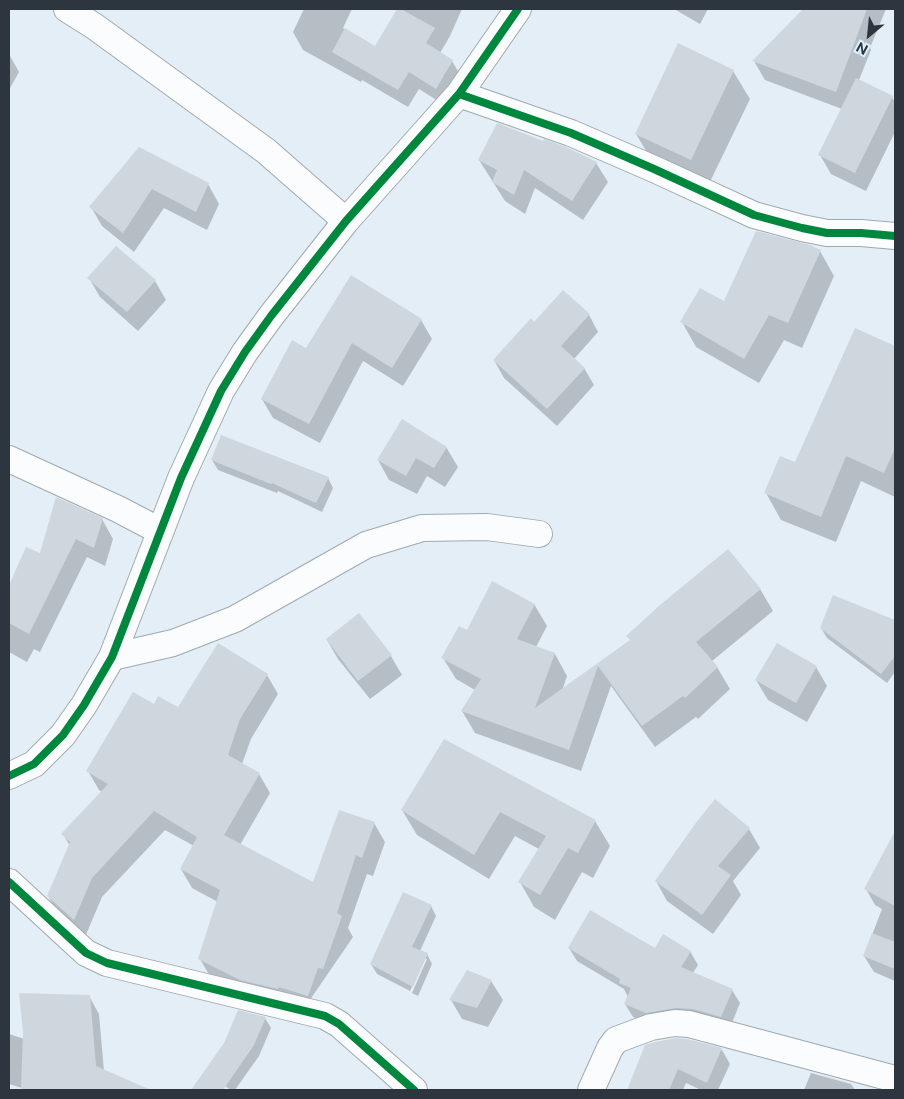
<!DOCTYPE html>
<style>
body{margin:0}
#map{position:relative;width:904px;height:1099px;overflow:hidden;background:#e3eef7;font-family:"Public Sans",sans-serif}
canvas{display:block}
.frame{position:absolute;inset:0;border:10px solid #2d363e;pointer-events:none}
.north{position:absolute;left:844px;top:10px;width:50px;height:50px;-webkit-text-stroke:4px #dbefff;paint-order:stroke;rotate:208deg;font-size:14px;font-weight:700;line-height:20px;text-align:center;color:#2d363e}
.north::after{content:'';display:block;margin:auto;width:18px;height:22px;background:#2d363e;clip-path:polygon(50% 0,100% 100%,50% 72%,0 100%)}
</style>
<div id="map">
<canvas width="904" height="1099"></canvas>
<div class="frame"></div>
<div class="north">N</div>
</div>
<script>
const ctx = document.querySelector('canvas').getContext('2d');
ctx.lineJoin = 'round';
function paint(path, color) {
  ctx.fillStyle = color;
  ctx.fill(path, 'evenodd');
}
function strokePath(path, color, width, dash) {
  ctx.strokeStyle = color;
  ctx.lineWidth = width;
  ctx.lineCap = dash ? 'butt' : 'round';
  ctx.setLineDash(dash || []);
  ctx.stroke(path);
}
const shadow = new Path2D(`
 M 304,9 L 352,9 L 343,28 L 375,48 L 399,9 L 462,9 L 450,36 L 440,53 L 452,61 L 462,78 L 446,106 L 419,89 L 408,107 L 362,80 L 361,82 L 303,50 L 293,32 Z
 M 674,9 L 708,9 L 700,24 Z
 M 804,9 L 886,9 L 870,48 L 871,50 L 859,80 L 892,97 L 895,103 L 895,132 L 866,191 L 831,174 L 820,155 L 842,109 L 765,80 L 754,61 Z
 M 9,54 L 19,72 L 9,90 Z
 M 733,71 L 750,99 L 707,188 L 653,162 L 636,134 Z
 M 544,142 L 565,148 L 596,163 L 608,182 L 583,220 L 535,188 L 525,214 L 505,201 L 479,160 Z
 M 139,149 L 208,184 L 219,204 L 207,230 L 164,208 L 134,252 L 102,226 L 91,207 Z
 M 820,251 L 834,276 L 802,348 L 784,340 L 759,383 L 696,347 L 682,322 L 725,303 Z
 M 89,278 L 155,281 L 166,300 L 138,331 L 100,297 Z
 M 589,315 L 598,332 L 574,359 L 584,368 L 594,385 L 557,426 L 504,378 L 494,360 L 534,323 Z
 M 421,320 L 432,339 L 403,386 L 363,361 L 320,443 L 273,418 L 262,399 L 306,349 Z
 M 856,329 L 895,347 L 895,497 L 861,481 L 836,542 L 781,520 L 766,493 L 795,464 Z
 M 446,447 L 458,467 L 445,487 L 427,476 L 417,494 L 389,480 L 378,460 Z
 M 212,460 L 328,478 L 333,488 L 322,512 L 278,491 L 277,493 L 218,470 Z
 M 102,519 L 113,539 L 105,566 L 87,557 L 40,652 L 34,649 L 27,662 L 9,652 L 9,586 L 41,555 Z
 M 760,589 L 773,611 L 712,661 L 717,667 L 730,689 L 698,719 L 696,717 L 655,747 L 611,686 L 581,771 L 475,733 L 462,711 L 475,690 L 456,679 L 443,658 L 468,632 L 534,604 L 547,626 L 536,647 L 555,654 L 567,676 L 562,691 L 631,641 Z
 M 833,597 L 895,621 L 895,672 L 887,683 L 827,638 L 821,628 Z
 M 327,640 L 391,656 L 402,675 L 370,699 L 338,659 Z
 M 218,645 L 267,675 L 278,694 L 251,739 L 242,764 L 259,774 L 270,793 L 240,845 L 314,884 L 374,823 L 385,842 L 373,876 L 367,874 L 348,928 L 353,937 L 303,1010 L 211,978 L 200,959 L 218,902 L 192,888 L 181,869 L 194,846 L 165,830 L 102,897 L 85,937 L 59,915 L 48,896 L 70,846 L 63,834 L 102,792 L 99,790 L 88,771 L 154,706 L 179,708 Z
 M 816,667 L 827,686 L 807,722 L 768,700 L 756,680 Z
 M 445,741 L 595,821 L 610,846 L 593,878 L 582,872 L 555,920 L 534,907 L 520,882 L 539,849 L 515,836 L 489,879 L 417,835 L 402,810 Z
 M 749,829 L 760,848 L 733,881 L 741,895 L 713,934 L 667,901 L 656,881 Z
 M 879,863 L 895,872 L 895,981 L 874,972 L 864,956 L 882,909 L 875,905 L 866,889 Z
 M 431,906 L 436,916 L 420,951 L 427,954 L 432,964 L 418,996 L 412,993 L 427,959 L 424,959 L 410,991 L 377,974 L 371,964 Z
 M 569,948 L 690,951 L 698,965 L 693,973 L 732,990 L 740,1003 L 729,1030 L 654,1026 L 633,1017 L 625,1004 L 628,997 L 624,989 L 577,961 Z
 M 468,971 L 491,981 L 503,1000 L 488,1027 L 462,1019 L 451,1000 Z
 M 89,996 L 99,1014 L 104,1071 L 148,1090 L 22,1090 L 22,1088 L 9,1084 L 9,1034 L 40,1044 Z
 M 265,1018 L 271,1028 L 259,1056 L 235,1090 L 231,1090 L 213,1078 Z
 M 686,1040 L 722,1050 L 730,1064 L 718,1090 L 701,1090 L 686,1083 L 683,1090 L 631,1090 L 630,1088 Z
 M 811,1073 L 851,1084 L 855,1090 L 804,1090 Z`);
const building = new Path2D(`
 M 397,9 L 401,9 L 435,28 L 426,43 L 453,60 L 436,89 L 409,72 L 398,90 L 332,52 L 345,28 L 375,46 Z
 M 803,9 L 867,9 L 836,92 L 752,61 Z
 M 678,43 L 734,70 L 691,160 L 635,134 Z
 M 856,78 L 893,96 L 855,173 L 818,155 Z
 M 497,123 L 543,141 L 544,139 L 566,147 L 597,162 L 572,201 L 524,170 L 514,195 L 492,182 L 497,170 L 478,160 Z
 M 139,147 L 209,183 L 196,212 L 152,189 L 123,233 L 89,207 Z
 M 756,231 L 810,245 L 821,250 L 788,323 L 769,315 L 744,359 L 680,322 L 700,288 L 724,301 Z
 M 116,246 L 156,280 L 127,312 L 87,278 Z
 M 351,275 L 422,319 L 392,368 L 352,343 L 309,424 L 261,399 L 292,340 L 306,348 Z
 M 563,290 L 590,314 L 561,346 L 585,368 L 547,409 L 493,360 L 531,318 L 534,322 Z
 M 855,328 L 895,346 L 895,448 L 884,473 L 846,456 L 821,517 L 764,493 L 780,456 L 795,462 Z
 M 402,419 L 447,447 L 434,468 L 416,458 L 406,476 L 377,460 Z
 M 221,435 L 329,477 L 316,503 L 272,483 L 271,484 L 211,460 Z
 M 56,497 L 103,518 L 94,548 L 76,539 L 29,634 L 9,623 L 9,585 L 26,547 L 40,553 Z
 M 728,549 L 761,589 L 696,642 L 718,667 L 685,698 L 683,696 L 642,726 L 598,666 L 569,750 L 461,711 L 481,679 L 441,658 L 459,626 L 467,630 L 492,581 L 535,604 L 517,639 L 555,653 L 535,708 L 630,640 L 626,636 L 660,605 Z
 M 833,595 L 895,620 L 895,656 L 881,674 L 820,628 Z
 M 359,613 L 392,655 L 358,681 L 326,639 Z
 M 218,643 L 268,674 L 240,719 L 228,755 L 260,773 L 224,835 L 313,882 L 339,810 L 375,822 L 362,858 L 356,855 L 337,913 L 342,916 L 323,969 L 318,968 L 308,996 L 279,987 L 278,989 L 240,980 L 198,959 L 220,890 L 180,869 L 197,837 L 154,811 L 92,878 L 74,920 L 47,896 L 70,842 L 61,834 L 108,784 L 86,771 L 133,692 L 154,704 L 158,696 L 178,707 Z
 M 777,643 L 817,666 L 796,703 L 755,680 Z
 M 444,739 L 596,820 L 578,853 L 568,848 L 540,895 L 518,882 L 546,836 L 500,812 L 474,855 L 401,810 Z
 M 715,799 L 750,828 L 718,866 L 731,875 L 702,915 L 655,881 L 695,824 Z
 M 895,831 L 895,906 L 864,889 Z
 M 403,892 L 432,905 L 412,947 L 428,953 L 413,987 L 370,964 Z
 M 590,910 L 655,948 L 663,934 L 691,951 L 681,967 L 733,989 L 721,1017 L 693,1009 L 676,1008 L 646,1013 L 624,1004 L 631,988 L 619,983 L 620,979 L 568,948 Z
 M 872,933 L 895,942 L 895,969 L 863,956 Z
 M 467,970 L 492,980 L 477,1008 L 449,1000 Z
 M 19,993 L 90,995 L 96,1066 L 151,1090 L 21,1090 L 23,1032 Z
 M 238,1010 L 266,1017 L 254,1045 L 223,1090 L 191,1090 L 224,1043 Z
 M 676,1038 L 687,1039 L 722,1048 L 707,1083 L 678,1069 L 669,1090 L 627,1090 L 645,1045 L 655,1042 Z`);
const minor = new Path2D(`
 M 67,9 L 94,26 L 266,151 L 346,221
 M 459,94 L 571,133 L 654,169 L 754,215 L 802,228 L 827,233 L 861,233 L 895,236
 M 9,459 L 118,509 L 160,531
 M 112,657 L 173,643 L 235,619 L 366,545 L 422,528 L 487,527 L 539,534
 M 9,776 L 34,764 L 63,735 L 84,705 L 112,657 L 181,478 L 221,391 L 245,352 L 271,316 L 346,221 L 459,94 L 518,9
 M 9,882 L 86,953 L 107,963 L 325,1016 L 339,1024 L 414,1090
 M 591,1090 L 610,1048 L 616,1040 L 651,1027 L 675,1023 L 689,1024 L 895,1079`);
const cycleway = new Path2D(`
 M 459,94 L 571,133 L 654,169 L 754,215 L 802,228 L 827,233 L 861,233 L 895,236
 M 9,776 L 34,764 L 63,735 L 84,705 L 112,657 L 181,478 L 221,391 L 245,352 L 271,316 L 346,221 L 459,94 L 518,9
 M 9,882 L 86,953 L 107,963 L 325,1016 L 339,1024 L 414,1090`);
paint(shadow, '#0003');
paint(building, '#ced7de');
strokePath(minor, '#a0a9b1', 28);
strokePath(minor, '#fbfcfe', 26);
strokePath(cycleway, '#00873e', 8);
</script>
